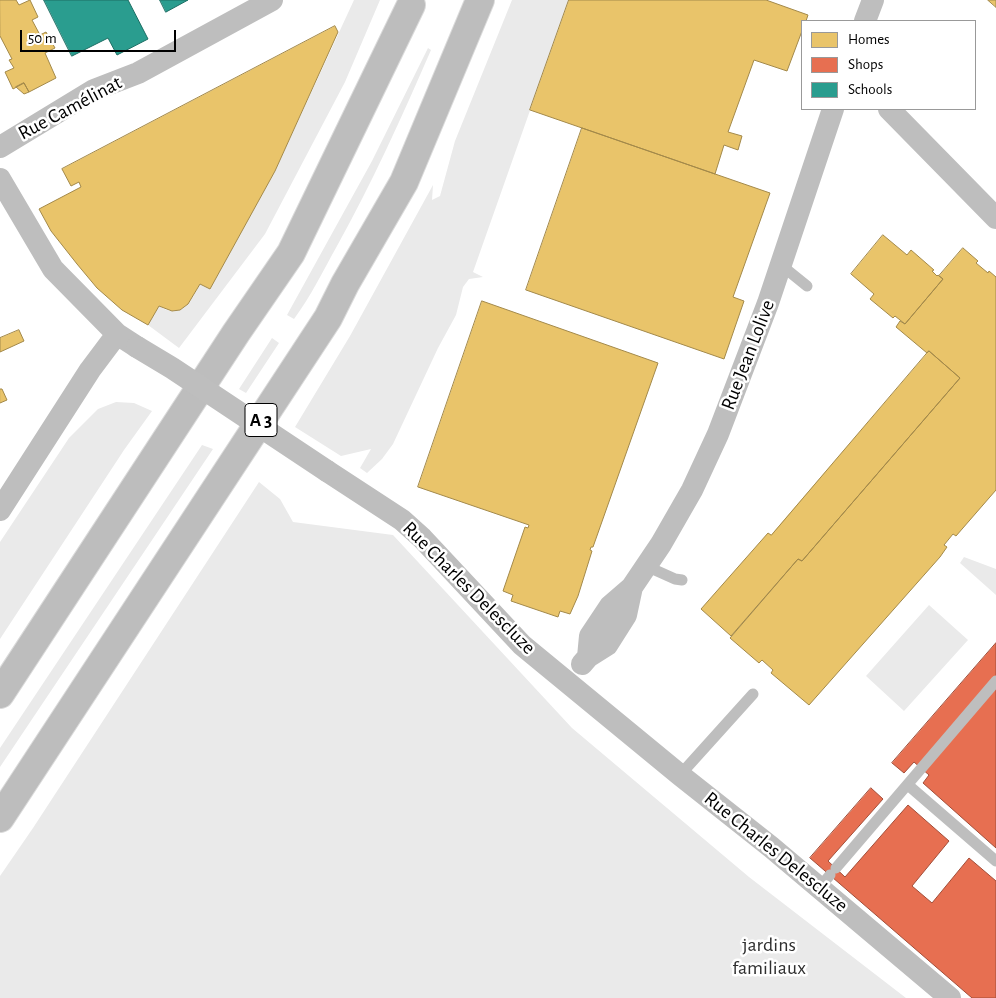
<!DOCTYPE html>
<meta charset="utf-8">
<style>
body{margin:0}
#map{position:relative;width:996px;height:998px;overflow:hidden;background:#fff;font-family:"Alegreya Sans",sans-serif}
canvas{display:block}
.legend{position:absolute;left:801px;top:20px;width:175px;height:90px;box-sizing:border-box;background:#fff;border:1px solid #999;margin:0;padding:6px 9px;list-style:none;font-size:15px;color:#000}
.legend li{display:flex;align-items:center;gap:10px;height:25px}
.legend b{width:25px;border:1px solid #999}
.scale{position:absolute;left:20px;top:30px;width:156px;height:22px;box-sizing:border-box;border:2px solid #000;border-top:0;padding-left:6px;font-size:15px;line-height:18px;white-space:nowrap;color:#000;-webkit-text-stroke:4px #fff;paint-order:stroke}
</style>
<div id="map">
<canvas width="996" height="998"></canvas>
<ul class="legend">
<li><b style="height:14px;background:#e9c46a"></b>Homes</li>
<li><b style="height:14px;background:#e76f51"></b>Shops</li>
<li><b style="height:14px;background:#2a9d8f"></b>Schools</li>
</ul>
<div class="scale">50 m</div>
</div>
<script>
const ctx = document.querySelector('canvas').getContext('2d');
ctx.lineJoin = 'round';
function paint(path, color) {
  ctx.fillStyle = color;
  ctx.fill(path, 'evenodd');
}
function strokePath(path, color, width, dash) {
  ctx.strokeStyle = color;
  ctx.lineWidth = width;
  ctx.lineCap = dash ? 'butt' : 'round';
  ctx.setLineDash(dash || []);
  ctx.stroke(path);
}
function drawText(font, color, halo, rows, align = 'center') {
  ctx.font = font + ' "Alegreya Sans",sans-serif';
  ctx.lineWidth = 5;
  ctx.setLineDash([]);
  ctx.textBaseline = 'middle';
  ctx.strokeStyle = halo;
  ctx.fillStyle = color;
  for (const [text, x, y, turn = 0] of rows) {
    ctx.save();
    ctx.translate(x, y);
    ctx.rotate((+turn || 0) * Math.PI / 180);
    ctx.textAlign = isNaN(turn) ? turn : align;
    if (halo) ctx.strokeText(text, 0, 0);
    ctx.fillText(text, 0, 0);
    ctx.restore();
  }
}
const green = new Path2D(`
 M 354,0 L 380,0 L 345,82 L 265,234 L 179,348 L 148,325 L 159,306 C 182,321 191,301 200,284 L 210,289 L 275,171 Z
 M 512,0 L 569,0 L 473,272 L 483,277 L 469,279 L 463,287 L 456,315 L 438,348 L 393,444 L 382,459 L 367,473 L 360,468 L 371,449 L 341,456 L 295,427 L 350,336 L 433,185 L 432,200 L 440,196 L 455,141 Z
 M 428,48 L 431,50 C 402,117 372,183 337,246 C 323,271 311,296 294,319 L 287,315 L 372,161 Z
 M 272,338 L 279,343 L 246,393 L 239,389 Z
 M 116,402 L 134,403 L 152,411 L 124,450 L 0,639 L 0,542 L 69,438 L 98,409 Z
 M 202,445 L 213,449 L 0,767 L 0,748 Z
 M 259,482 L 280,499 L 293,522 L 393,535 L 572,728 L 749,877 L 906,998 L 0,998 L 0,876 L 33,828 Z
 M 964,557 L 996,569 L 996,595 L 960,563 Z
 M 929,605 L 968,640 L 904,711 L 866,676 Z`);
const homes = new Path2D(`
 M 0,0 L 16,0 L 19,5 L 30,0 L 38,17 L 32,20 L 40,35 L 46,32 L 55,48 L 45,53 L 56,78 L 29,92 L 24,83 L 13,89 L 5,72 L 14,68 L 9,60 L 12,59 L 0,36 Z
 M 569,0 L 766,0 L 808,15 L 806,21 L 802,21 L 802,31 L 787,71 L 754,60 L 728,132 L 742,136 L 738,150 L 724,145 L 715,174 L 530,110 Z
 M 988,0 L 996,0 L 996,7 Z
 M 335,26 L 338,32 L 275,171 L 210,289 L 200,284 L 188,304 L 180,310 L 172,311 L 159,306 L 148,325 L 122,310 L 97,288 L 77,264 L 51,231 L 39,209 L 81,187 L 79,182 L 71,186 L 62,169 Z
 M 24,83 L 29,92 L 24,94 L 16,87 Z
 M 582,128 L 770,193 L 733,297 L 744,301 L 724,359 L 526,290 Z
 M 883,235 L 907,255 L 911,250 L 934,270 L 932,271 L 937,276 L 938,275 L 943,279 L 905,324 L 895,316 L 893,318 L 870,299 L 874,294 L 851,274 Z
 M 963,248 L 978,261 L 976,263 L 988,273 L 989,271 L 996,277 L 996,490 L 956,536 L 953,534 L 944,545 L 947,547 L 940,557 L 809,705 L 771,673 L 773,670 L 762,660 L 759,663 L 730,638 L 798,559 L 802,561 L 960,378 L 929,351 L 927,353 L 896,327 L 900,321 L 905,324 L 943,279 L 939,276 Z
 M 482,301 L 658,363 L 593,547 L 591,547 L 590,550 L 592,551 L 578,596 L 570,614 L 560,611 L 558,617 L 511,601 L 513,595 L 503,591 L 525,527 L 528,528 L 529,525 L 418,487 Z
 M 19,330 L 24,341 L 0,352 L 0,338 Z
 M 929,351 L 960,378 L 802,561 L 798,559 L 731,636 L 701,609 L 768,533 L 771,535 Z
 M 0,389 L 2,389 L 7,400 L 0,403 Z`);
const shops = new Path2D(`
 M 996,643 L 996,848 L 923,783 L 929,775 L 914,762 L 904,773 L 892,763 Z
 M 871,788 L 883,799 L 828,861 L 845,877 L 908,805 L 949,841 L 912,886 L 932,903 L 969,858 L 996,881 L 996,998 L 972,998 L 810,858 Z`);
const schools = new Path2D(`
 M 44,0 L 128,0 L 148,39 L 117,55 L 108,38 L 72,56 Z
 M 160,0 L 188,0 L 166,12 Z`);
const service = new Path2D(`
 M 781,265 L 807,286
 M 646,566 L 675,579 L 682,580
 M 680,775 L 753,694
 M 908,785 L 996,861
 M 836,868 L 996,681
 M 819,888 L 830,875`);
const minor = new Path2D(`
 M 865,21 L 873,0
 M 889,109 L 996,218
 M 0,147 L 94,90 L 138,73 L 272,0
 M 0,179 L 53,269 L 117,334 L 137,347
 M 327,471 L 402,520 L 422,538 L 522,645 L 680,775 L 771,847 L 950,998
 M 0,510 L 90,370 L 117,334
 M 588,657 L 590,636 L 610,606 L 632,587 L 661,544 L 692,490 L 718,434 L 768,303 L 833,109
 M 582,664 L 588,657 L 607,645 L 626,615 L 632,587`);
const motorway = new Path2D(`
 M 0,694 L 236,333 L 291,253 L 411,5
 M 0,818 L 328,318 L 345,284 L 404,182 L 480,0`);
const minorBridge = new Path2D(`
 M 137,347 L 172,368 L 327,471`);
const shields = [
 [261,420,32]
];
const shieldNames = [
 ["A 3",261,420]
];
const streetNames = [
 ["Rue Camélinat",70,108,-28],
 ["Rue Jean Lolive",748,355,-69],
 ["Rue Charles Delescluze",469,588,45],
 ["Rue Charles Delescluze",776,852,39]
];
const parkNames = [
 ["jardins",769,945],
 ["familiaux",769,968]
];
paint(green, '#eaeaea');
paint(homes, '#e9c46a');
strokePath(homes, '#a3894a', 1);
paint(shops, '#e76f51');
strokePath(shops, '#a24e39', 1);
paint(schools, '#2a9d8f');
strokePath(schools, '#1d6e64', 1);
strokePath(motorway, '#dbdbdb', 30);
strokePath(service, '#bebebe', 11);
strokePath(minor, '#bebebe', 22);
strokePath(motorway, '#bdbdbd', 28);
strokePath(minorBridge, '#bebebe', 22);
for (const [x, y, w] of shields) {
  const box = new Path2D();
  box.roundRect(x - w / 2, y - 16.5, w, 33, 4);
  ctx.fillStyle = '#fff';
  ctx.fill(box);
  strokePath(box, '#000', 1);
}
drawText('bold 19px', '#000', null, shieldNames);
drawText('20px', '#000', '#fff', streetNames);
drawText('20px', '#2f2f2f', '#fff', parkNames);
</script>
